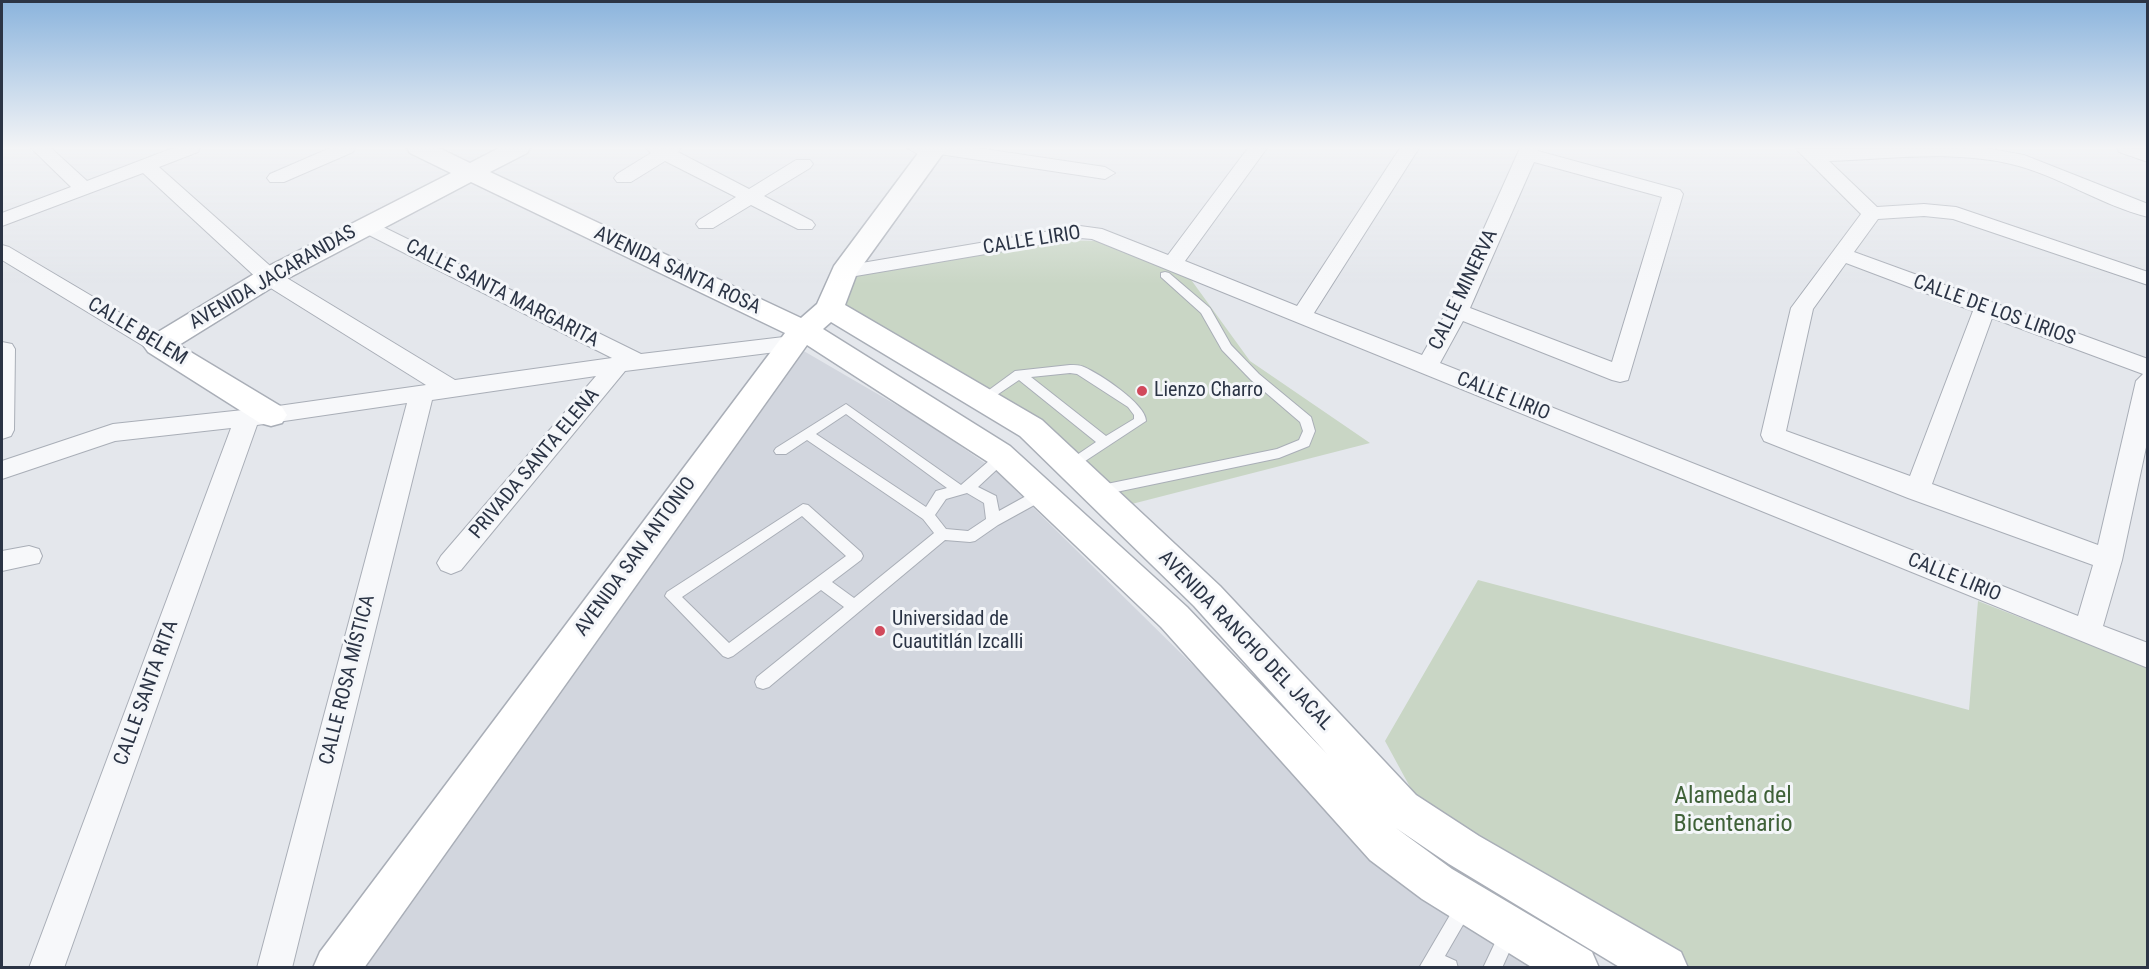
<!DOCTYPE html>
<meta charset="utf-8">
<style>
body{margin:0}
#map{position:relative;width:2149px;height:969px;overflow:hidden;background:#e4e7ec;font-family:"Roboto Condensed",sans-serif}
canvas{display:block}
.frame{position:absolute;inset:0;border:3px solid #2b3445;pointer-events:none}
</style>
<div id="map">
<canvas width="2149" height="969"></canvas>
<div class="frame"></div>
</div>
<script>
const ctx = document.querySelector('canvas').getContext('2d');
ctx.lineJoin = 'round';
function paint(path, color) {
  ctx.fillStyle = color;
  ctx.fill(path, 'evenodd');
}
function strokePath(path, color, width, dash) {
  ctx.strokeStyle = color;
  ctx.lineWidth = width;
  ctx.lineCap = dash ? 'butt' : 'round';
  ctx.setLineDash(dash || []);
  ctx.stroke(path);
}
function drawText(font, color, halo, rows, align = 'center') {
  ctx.font = font + ' "Roboto Condensed",sans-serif';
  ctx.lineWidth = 6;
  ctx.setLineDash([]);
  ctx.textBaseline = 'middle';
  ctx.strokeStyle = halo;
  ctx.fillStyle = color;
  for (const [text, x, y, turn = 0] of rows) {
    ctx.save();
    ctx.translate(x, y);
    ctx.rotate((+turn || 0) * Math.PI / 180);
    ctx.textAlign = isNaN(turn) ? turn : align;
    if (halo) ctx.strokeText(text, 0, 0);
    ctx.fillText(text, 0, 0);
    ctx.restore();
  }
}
const built = new Path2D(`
 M 802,350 L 924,421 L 995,470 L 1277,748 L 1549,968 L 357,968 Z`);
const green = new Path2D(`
 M 1046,240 L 1106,241 L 1184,270 L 1250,361 L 1370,443 L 1124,506 L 838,304 L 852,273 Z
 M 1478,580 L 1969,710 L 1978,601 L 2147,667 L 2147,967 L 1690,967 L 1423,811 L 1385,741 Z`);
const lane = new Path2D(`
 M 1165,272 L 1169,273 L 1210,308 L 1231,345 L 1259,374 L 1311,417 L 1315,431 L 1309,446 L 1279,458 L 1097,496 L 1092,495 L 1090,491 L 1092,487 L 1097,486 L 1277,449 L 1299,440 L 1303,431 L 1300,422 L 1251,380 L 1222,350 L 1201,313 L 1161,277 L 1161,273 Z
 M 1070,365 C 1075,365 1080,365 1084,367 C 1100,374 1146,404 1146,421 L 1070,471 L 1065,469 L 1063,466 L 1065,463 L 1096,442 L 1019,380 L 988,401 L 984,402 L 978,398 L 1015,371 ZM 1070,373 L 1077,374 L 1128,407 L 1134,415 L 1134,419 L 1106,436 L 1031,377 Z
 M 846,404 L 961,485 L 997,454 L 1007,454 L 1009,457 L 1007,460 L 978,487 L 996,496 L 999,511 L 1037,490 L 1042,489 L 1049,494 L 1047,498 L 998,525 L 975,541 L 970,542 L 945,540 L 769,687 L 763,689 L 757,687 L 755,682 L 757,677 L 844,607 L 821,590 L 733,656 L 728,658 L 723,656 L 665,596 L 667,592 L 803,504 L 808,505 L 861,552 L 863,556 L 861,560 L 832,582 L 854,598 L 934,533 L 923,519 L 807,440 L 786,454 L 776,454 L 774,451 L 776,448 ZM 846,414 L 947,488 L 936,491 L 926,507 L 816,434 ZM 967,493 L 984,503 L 986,519 L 968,531 L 946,529 L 935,515 L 946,499 ZM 802,516 L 846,556 L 729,643 L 682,597 Z
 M 1466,895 L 1472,898 L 1475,904 L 1445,956 L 1456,961 L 1458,968 L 1419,968 L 1460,898 Z
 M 1509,923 L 1515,926 L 1518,932 L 1502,968 L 1483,968 L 1503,926 Z`);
const street = new Path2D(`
 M 31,148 L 51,148 L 87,181 L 173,148 L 200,148 L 198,152 L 159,167 L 277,272 L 455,380 L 612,358 L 359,230 L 356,226 L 359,222 L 373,222 L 641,354 L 792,336 L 800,338 L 803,343 L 800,348 L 792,350 L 625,371 L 461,570 L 451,574 L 441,570 L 437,563 L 441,556 L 596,376 L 432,400 L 292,968 L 257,968 L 407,403 L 257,425 L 64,968 L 29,968 L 231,428 L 115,441 L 2,479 L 2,461 L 113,424 L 271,407 L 426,385 L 261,282 L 143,173 L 2,226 L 2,213 L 71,187 Z
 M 330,148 L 355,148 L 353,152 L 284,182 L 270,182 L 267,178 L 270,174 Z
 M 646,148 L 681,148 L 678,152 L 749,189 L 796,160 L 810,160 L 813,164 L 810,168 L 764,196 L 812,221 L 815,225 L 812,229 L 798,229 L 751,205 L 713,228 L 699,228 L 696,224 L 699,220 L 736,197 L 665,161 L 631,182 L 617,182 L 614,178 L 617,174 L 651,153 Z
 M 907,148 L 978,148 L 1105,167 L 1115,173 L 1105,179 L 939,154 L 937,159 L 930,161 Z
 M 1248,148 L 1267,148 L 1185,261 L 1297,306 L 1400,148 L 1419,148 L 1314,313 L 1422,355 L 1447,311 L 1520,148 L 1539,148 L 1538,151 L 1680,190 L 1683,194 L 1628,380 L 1620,382 L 1612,380 L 1463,321 L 1440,363 L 2078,616 L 2093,565 L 1908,498 L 1764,441 L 1761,435 L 1791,308 L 1861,214 L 1796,149 L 1986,148 L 2024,155 L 2148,204 L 2148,217 C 2100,205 2058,175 2011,164 C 1952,150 1888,159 1829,161 L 1877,207 L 1924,204 L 1956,207 L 2148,272 L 2148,285 L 1953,219 L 1924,216 L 1878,219 L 1854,252 L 2148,359 L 2148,438 L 2122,560 L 2103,626 L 2148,643 L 2148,668 L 1092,239 L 1080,238 L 844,278 L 836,277 L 833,272 L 836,267 L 844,266 L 1080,226 L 1102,229 L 1168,255 ZM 1534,162 L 1662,197 L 1612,362 L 1470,308 ZM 1846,263 L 1973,311 L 1910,476 L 1786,431 L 1813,309 ZM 1992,318 L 2143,374 L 2136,381 L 2098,545 L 1932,484 Z
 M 2117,148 L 2148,149 L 2148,162 L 2119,152 Z
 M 2,245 L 9,247 L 166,340 L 169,345 L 166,350 L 158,352 L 150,350 L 2,260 Z
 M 2,342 L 12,344 L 15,349 L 14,430 L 11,436 L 2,439 Z
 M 29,546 L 39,549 L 42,556 L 39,563 L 2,571 L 2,551 Z`);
const secondary = new Path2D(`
 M 407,148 L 439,148 L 470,163 L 499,148 L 530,148 L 527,153 L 490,172 L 801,318 L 817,304 L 834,266 L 922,148 L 947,148 L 857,273 L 845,305 L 1042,420 L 1220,586 L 1416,795 L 1479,836 L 1681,952 L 1688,968 L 1621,968 L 1449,864 L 1396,828 L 1452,869 L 1592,952 L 1599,968 L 1533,968 L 1422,899 L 1370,860 L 1161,627 L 988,462 L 807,345 L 364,968 L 313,968 L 320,952 L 785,333 L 471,182 L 279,283 L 179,345 L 282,407 L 287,415 L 282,423 L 271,426 L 260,423 L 148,352 L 143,345 L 148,338 L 259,271 L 451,173 L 410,153 ZM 831,322 L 1020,436 L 1194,606 L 1327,754 L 1187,607 L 1010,446 L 823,329 Z`);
const markers = [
 [1142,391,6,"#d1495b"],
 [880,631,6,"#d1495b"]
];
const streetNames = [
 ["CALLE LIRIO",1032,241,-9],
 ["AVENIDA SANTA ROSA",677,271,25],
 ["AVENIDA JACARANDAS",273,278,-30],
 ["CALLE MINERVA",1464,290,-64],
 ["CALLE SANTA MARGARITA",502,294,27],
 ["CALLE DE LOS LIRIOS",1994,311,20],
 ["CALLE BELEM",137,332,31],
 ["CALLE LIRIO",1503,397,22],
 ["PRIVADA SANTA ELENA",535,464,-50],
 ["AVENIDA SAN ANTONIO",636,557,-54],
 ["CALLE LIRIO",1954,578,22],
 ["AVENIDA RANCHO DEL JACAL",1245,641,46],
 ["CALLE ROSA MÍSTICA",348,680,-76],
 ["CALLE SANTA RITA",147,693,-70]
];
const poiNames = [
 ["Lienzo Charro",1154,391],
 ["Universidad de",892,620],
 ["Cuautitlán Izcalli",892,643]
];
const nearParknames = [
 ["Alameda del",1733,797],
 ["Bicentenario",1733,825]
];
paint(built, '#d2d6de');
paint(green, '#c9d6c5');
strokePath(lane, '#a9aeb7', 2);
strokePath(street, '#a9aeb7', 2);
strokePath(secondary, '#a9aeb7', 3);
paint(lane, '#f7f8fa');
paint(street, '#f7f8fa');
paint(secondary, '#fff');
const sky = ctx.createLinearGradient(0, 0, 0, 284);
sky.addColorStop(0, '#8bb4dd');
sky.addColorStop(0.52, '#f3f4f6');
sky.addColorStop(1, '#f3f4f600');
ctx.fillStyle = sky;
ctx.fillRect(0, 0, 2149, 284);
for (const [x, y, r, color] of markers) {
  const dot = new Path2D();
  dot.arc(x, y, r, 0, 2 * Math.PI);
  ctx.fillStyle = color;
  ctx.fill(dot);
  strokePath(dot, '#f4f6f9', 2);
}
drawText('20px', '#2b3445', '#f4f6f9', streetNames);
drawText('20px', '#2b3445', '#f4f6f9', poiNames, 'left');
drawText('24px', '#3f6138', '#f4f6f9', nearParknames);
</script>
